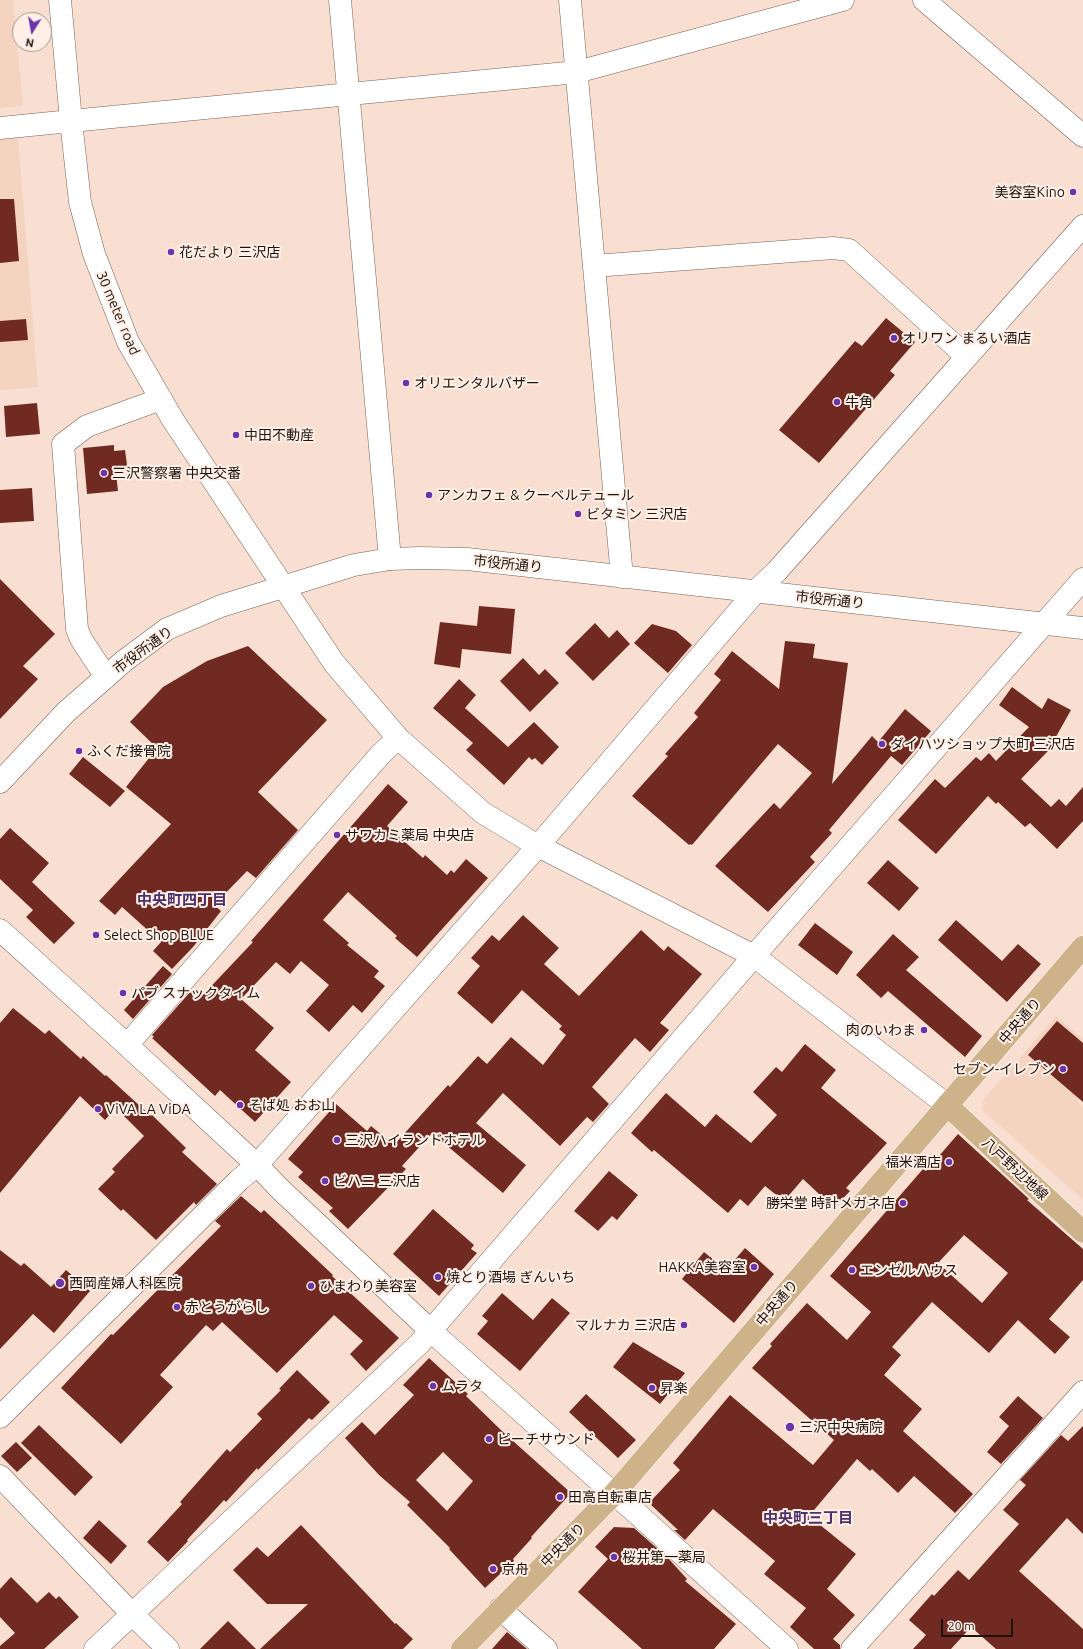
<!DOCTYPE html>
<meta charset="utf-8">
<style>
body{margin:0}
#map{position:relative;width:1083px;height:1649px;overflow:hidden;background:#f9dfd1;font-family:Ubuntu,sans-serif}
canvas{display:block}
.north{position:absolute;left:12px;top:12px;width:40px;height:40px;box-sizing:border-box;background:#ffefe6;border:1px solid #a59790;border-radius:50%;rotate:191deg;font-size:11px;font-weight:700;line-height:16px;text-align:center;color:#1d140f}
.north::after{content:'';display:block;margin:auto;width:14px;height:18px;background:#6c34aa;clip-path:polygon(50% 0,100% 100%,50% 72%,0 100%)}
.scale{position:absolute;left:941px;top:1619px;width:72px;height:18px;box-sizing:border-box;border:2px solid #1d140f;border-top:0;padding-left:5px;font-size:12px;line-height:14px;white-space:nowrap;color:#1d140f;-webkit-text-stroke:3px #ffefe6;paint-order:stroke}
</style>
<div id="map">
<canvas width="1083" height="1649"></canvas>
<div class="north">N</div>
<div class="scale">20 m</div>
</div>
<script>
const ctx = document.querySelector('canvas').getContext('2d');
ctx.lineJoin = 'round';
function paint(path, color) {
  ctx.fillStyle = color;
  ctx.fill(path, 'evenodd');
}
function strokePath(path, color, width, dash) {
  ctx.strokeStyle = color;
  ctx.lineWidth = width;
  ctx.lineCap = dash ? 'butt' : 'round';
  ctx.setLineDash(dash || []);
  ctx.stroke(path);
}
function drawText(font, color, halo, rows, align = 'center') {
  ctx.font = font + ' Ubuntu,"Noto Sans JP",sans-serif';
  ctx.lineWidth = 4;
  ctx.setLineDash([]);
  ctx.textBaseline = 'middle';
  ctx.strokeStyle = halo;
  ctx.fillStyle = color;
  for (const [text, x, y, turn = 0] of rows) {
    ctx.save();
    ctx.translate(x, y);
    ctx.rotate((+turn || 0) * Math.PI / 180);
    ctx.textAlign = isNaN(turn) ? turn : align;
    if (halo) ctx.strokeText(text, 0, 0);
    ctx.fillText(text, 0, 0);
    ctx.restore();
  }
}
const built = new Path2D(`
 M 0,0 L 13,0 L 23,106 L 0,108 Z
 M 18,138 L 38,387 L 0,390 L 0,139 Z
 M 1056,1016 L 1083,1039 L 1083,1095 L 1077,1102 L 1083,1107 L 1083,1200 L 982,1110 L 984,1099 Z`);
const building = new Path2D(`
 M 0,199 L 14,199 L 19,261 L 0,263 Z
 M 886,318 L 915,342 L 890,371 L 895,375 L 819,463 L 779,430 L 855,341 L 862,346 Z
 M 26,319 L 28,340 L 0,342 L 0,321 Z
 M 37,403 L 40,434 L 6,437 L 4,406 Z
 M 114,445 L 114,451 L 125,450 L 128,472 L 116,473 L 118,491 L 87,494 L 83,448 Z
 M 32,488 L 34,521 L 0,523 L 0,490 Z
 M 0,579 L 55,634 L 23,666 L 38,679 L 0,719 Z
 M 479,606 L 515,609 L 511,654 L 462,649 L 460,668 L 434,664 L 440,622 L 477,626 Z
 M 595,623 L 609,638 L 617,630 L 630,644 L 593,681 L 565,653 Z
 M 652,624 L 676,631 L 692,645 L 668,673 L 634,643 Z
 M 785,641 L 815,644 L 813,658 L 848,663 L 832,784 L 872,736 L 878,742 L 905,709 L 931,731 L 902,765 L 891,756 L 829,830 L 832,833 L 810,857 L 815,862 L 768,912 L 715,866 L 774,803 L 780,809 L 812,773 L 778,744 L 692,845 L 690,844 L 689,845 L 632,796 L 668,756 L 665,754 L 698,717 L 694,713 L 721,680 L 714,674 L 732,651 L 779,689 Z
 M 248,646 L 327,720 L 258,792 L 298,830 L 256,878 L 247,871 L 214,905 L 221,911 L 193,947 L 172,969 L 153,951 L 161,942 L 122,907 L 115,915 L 99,901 L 171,824 L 126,787 L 157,748 L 130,722 L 163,687 L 207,661 Z
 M 523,658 L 539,675 L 545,669 L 559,683 L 530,712 L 500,681 Z
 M 459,679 L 476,695 L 465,708 L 508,747 L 534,722 L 559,747 L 542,765 L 535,758 L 532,760 L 529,757 L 504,785 L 466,750 L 473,743 L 433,708 Z
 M 1012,687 L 1042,709 L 1048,698 L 1071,710 L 1048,751 L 1021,779 L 1051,807 L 1059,799 L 1066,806 L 1083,787 L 1083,821 L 1057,849 L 1030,823 L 1025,827 L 998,802 L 996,804 L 988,796 L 936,854 L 898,820 L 935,779 L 945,788 L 976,757 L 981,761 L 989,753 L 996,761 L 1029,727 L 999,705 Z
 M 83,757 L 125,791 L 110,807 L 69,774 Z
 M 388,784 L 408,802 L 387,826 L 423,858 L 425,855 L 447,875 L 451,870 L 454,873 L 466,859 L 488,878 L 417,957 L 395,938 L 397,936 L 348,892 L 323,920 L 349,943 L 347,945 L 379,971 L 374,977 L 385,986 L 362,1013 L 353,1005 L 329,1032 L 306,1011 L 329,985 L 301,961 L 290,974 L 276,962 L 241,999 L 274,1028 L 255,1050 L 291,1082 L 255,1122 L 220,1090 L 215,1096 L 152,1038 L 154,1037 L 152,1035 L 191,991 L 200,998 L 253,942 L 251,941 Z
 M 10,828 L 49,863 L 32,882 L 75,923 L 54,944 L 26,917 L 33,910 L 0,879 L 0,839 Z
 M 888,860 L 919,888 L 899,911 L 867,883 Z
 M 523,915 L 559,948 L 544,964 L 579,996 L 641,930 L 664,951 L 668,946 L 702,974 L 660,1023 L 669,1030 L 650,1052 L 635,1038 L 592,1087 L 609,1104 L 593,1122 L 587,1117 L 560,1146 L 503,1093 L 476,1123 L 526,1165 L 503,1193 L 432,1133 L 402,1166 L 406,1169 L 348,1229 L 329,1211 L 333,1208 L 298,1177 L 303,1172 L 288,1159 L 336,1104 L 367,1131 L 371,1126 L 394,1145 L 448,1085 L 450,1087 L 478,1056 L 487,1064 L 511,1037 L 543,1065 L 566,1035 L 559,1029 L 562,1026 L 522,990 L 492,1024 L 457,993 L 480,966 L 471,958 L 492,935 L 499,941 Z
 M 956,920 L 1002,961 L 1018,944 L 1041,964 L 1007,1002 L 938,940 Z
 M 815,923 L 853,952 L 837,975 L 798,945 Z
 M 893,934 L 919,957 L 906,970 L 982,1036 L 965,1057 L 888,991 L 881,998 L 856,975 Z
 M 163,966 L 172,974 L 133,1019 L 124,1010 Z
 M 13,1008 L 45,1034 L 49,1030 L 81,1059 L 83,1056 L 105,1076 L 106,1075 L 151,1116 L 152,1115 L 186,1148 L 182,1152 L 217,1184 L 196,1205 L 194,1202 L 156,1240 L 123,1209 L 121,1211 L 98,1189 L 115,1172 L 112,1169 L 144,1136 L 116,1108 L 105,1120 L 80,1096 L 0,1193 L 0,1023 Z
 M 1057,1021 L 1083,1043 L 1083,1102 L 1028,1055 Z
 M 805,1044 L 836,1070 L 821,1088 L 887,1143 L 846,1188 L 850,1191 L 834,1208 L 803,1179 L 784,1201 L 765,1186 L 748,1206 L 740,1199 L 728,1213 L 654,1150 L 652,1152 L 631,1133 L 666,1093 L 705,1127 L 716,1114 L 751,1143 L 777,1115 L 753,1092 L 776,1067 L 782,1072 Z
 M 958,1134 L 1029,1199 L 1027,1200 L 1083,1249 L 1083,1280 L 1049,1319 L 1070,1337 L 1055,1354 L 1018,1320 L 989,1353 L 932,1302 L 892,1347 L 901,1355 L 884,1375 L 922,1409 L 903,1431 L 973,1494 L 955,1513 L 914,1476 L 898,1493 L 872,1469 L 870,1471 L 857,1459 L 809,1516 L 856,1554 L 827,1589 L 855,1615 L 833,1639 L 840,1645 L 840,1649 L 814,1649 L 790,1627 L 806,1608 L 764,1574 L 775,1561 L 713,1509 L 685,1540 L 674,1530 L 678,1530 L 649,1503 L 680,1470 L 673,1463 L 730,1395 L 813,1465 L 834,1440 L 752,1368 L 772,1346 L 770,1344 L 807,1303 L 847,1340 L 871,1312 L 830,1276 L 923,1169 L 926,1171 ZM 964,1235 L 1008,1273 L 982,1303 L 938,1263 Z
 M 609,1171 L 638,1195 L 617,1220 L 612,1216 L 598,1231 L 574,1211 Z
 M 241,1196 L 261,1213 L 264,1210 L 333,1275 L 332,1276 L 399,1338 L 366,1371 L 350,1354 L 363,1341 L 334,1315 L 277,1373 L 222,1322 L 213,1331 L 206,1325 L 160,1375 L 173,1387 L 121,1444 L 61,1388 L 111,1334 L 113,1335 L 221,1226 L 215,1221 Z
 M 433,1209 L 474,1245 L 471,1249 L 477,1253 L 439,1296 L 393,1254 Z
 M 745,1248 L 774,1274 L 734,1323 L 682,1279 L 704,1252 L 726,1270 Z
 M 0,1250 L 21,1266 L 24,1263 L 51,1287 L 66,1270 L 90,1291 L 54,1333 L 33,1314 L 0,1349 Z
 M 502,1293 L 533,1320 L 552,1298 L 570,1313 L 520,1371 L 477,1334 L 488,1321 L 482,1316 Z
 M 633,1342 L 685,1373 L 660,1404 L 613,1367 Z
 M 429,1358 L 468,1394 L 466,1396 L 503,1432 L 571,1493 L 531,1537 L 532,1538 L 513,1559 L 514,1561 L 485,1588 L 449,1549 L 450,1548 L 407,1505 L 410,1502 L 379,1475 L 345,1438 L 362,1422 L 375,1435 L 414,1395 L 403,1385 ZM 443,1452 L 473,1481 L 447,1511 L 416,1480 Z
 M 297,1370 L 330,1402 L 312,1420 L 309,1418 L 258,1470 L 257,1468 L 226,1502 L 224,1500 L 187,1540 L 188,1541 L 168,1562 L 147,1542 L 182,1504 L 180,1502 L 227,1449 L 230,1452 L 262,1419 L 257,1414 L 281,1390 L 279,1389 Z
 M 586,1394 L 636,1440 L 618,1458 L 569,1412 Z
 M 1018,1396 L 1043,1418 L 1001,1464 L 987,1452 L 1009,1426 L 999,1417 Z
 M 39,1425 L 93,1477 L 75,1496 L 21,1443 Z
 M 1083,1426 L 1083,1534 L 1067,1518 L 1019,1571 L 1083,1629 L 1083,1649 L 996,1649 L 971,1627 L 951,1649 L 913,1649 L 926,1635 L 909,1620 L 932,1594 L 934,1596 L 958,1570 L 969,1580 L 1019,1524 L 1003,1510 L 1026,1485 L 1020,1480 L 1061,1435 L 1068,1441 Z
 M 16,1442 L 32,1458 L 17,1472 L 1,1456 Z
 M 99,1520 L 127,1546 L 111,1564 L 83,1538 Z
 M 301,1525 L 395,1624 L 396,1623 L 413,1639 L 403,1649 L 260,1649 L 308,1604 L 267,1604 L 233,1570 L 257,1547 L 268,1557 Z
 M 614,1527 L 634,1528 L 668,1558 L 687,1579 L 685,1581 L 736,1624 L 714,1649 L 642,1649 L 578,1592 L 608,1559 L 595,1547 Z
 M 11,1577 L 37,1603 L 49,1592 L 56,1599 L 59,1596 L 79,1617 L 44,1649 L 0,1649 L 0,1646 L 15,1633 L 0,1617 L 0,1589 Z
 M 228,1621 L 256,1649 L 200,1649 Z
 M 507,1632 L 527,1649 L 492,1649 Z`);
const minor = new Path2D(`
 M 340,0 L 390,559
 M 570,0 L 622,577
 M 924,0 L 1083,136
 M 71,121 L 577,72 L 843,0
 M 594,266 L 833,248 L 849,250 L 966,356
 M 106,677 L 81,639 L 77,629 L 63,444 L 87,426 L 161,399
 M 127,1045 L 380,755 L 398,738
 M 0,1417 L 239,1180 L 257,1165 L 538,846 L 756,591 L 777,571 L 1083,226
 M 0,1476 L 133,1615 L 168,1649
 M 614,1494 L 632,1509 L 787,1649
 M 500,1609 L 546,1649
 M 95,1649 L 420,1343 L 754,956 L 1083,579
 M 852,1649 L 1083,1392`);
const tertiary = new Path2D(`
 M 60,0 L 71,121 L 80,202 L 94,254 L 128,342 L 173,420 L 334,663 L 398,738 L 483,813 L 538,846 L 754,956 L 947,1105
 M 0,128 L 71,121
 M 0,782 L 66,712 L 124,661 L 167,629 L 221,606 L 354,565 L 390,559 L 420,558 L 467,559 L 1083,628
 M 0,930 L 127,1045 L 257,1165 L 281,1190 L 431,1331 L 614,1494`);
const primary = new Path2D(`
 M 947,1105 L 1083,1232
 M 462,1649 L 614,1494 L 1083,947`);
const markers = [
 [1073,192,4,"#6c34aa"],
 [171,252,4,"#6c34aa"],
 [894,338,4,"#6c34aa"],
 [406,383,4,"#6c34aa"],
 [837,402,4,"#6c34aa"],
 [236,435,4,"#6c34aa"],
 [104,473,4,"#6c34aa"],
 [429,495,4,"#6c34aa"],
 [578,514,4,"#6c34aa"],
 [882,744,4,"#6c34aa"],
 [79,751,4,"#6c34aa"],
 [337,835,4,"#6c34aa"],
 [96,935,4,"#6c34aa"],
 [123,993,4,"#6c34aa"],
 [924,1030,4,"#6c34aa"],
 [1063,1069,4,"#6c34aa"],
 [240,1105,4,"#6c34aa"],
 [98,1109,4,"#6c34aa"],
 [337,1140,4,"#6c34aa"],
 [949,1162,4,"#6c34aa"],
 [325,1181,4,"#6c34aa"],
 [903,1203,4,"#6c34aa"],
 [754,1267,4,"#6c34aa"],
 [852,1270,4,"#6c34aa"],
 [438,1277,4,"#6c34aa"],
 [60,1283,5,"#6c34aa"],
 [311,1286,4,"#6c34aa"],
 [177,1307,4,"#6c34aa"],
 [684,1325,4,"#6c34aa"],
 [433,1386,4,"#6c34aa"],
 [652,1388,4,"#6c34aa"],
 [790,1427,5,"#6c34aa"],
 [489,1439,4,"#6c34aa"],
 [560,1497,4,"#6c34aa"],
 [614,1557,4,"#6c34aa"],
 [493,1569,4,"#6c34aa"]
];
const poiNames = [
 ["美容室Kino",1065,192,"right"],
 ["花だより 三沢店",179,252],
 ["オリワン まるい酒店",902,338],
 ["オリエンタルバザー",414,383],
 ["牛角",845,402],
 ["中田不動産",244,435],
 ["三沢警察署 中央交番",112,473],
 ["アンカフェ & クーベルテュール",437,495],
 ["ビタミン 三沢店",586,514],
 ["ダイハツショップ大町 三沢店",890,744],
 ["ふくだ接骨院",87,751],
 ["サワカミ薬局 中央店",345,835],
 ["Select Shop BLUE",104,935],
 ["パブ スナックタイム",131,993],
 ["肉のいわま",916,1030,"right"],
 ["セブン-イレブン",1055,1069,"right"],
 ["そば処 おお山",248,1105],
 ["ViVA LA ViDA",106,1109],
 ["三沢ハイランドホテル",345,1140],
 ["福米酒店",941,1162,"right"],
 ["ビハニ 三沢店",333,1181],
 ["勝栄堂 時計メガネ店",895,1203,"right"],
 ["HAKKA美容室",746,1267,"right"],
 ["エンゼルハウス",860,1270],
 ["焼とり酒場 ぎんいち",446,1277],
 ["西岡産婦人科医院",69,1283],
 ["ひまわり美容室",319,1286],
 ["赤とうがらし",185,1307],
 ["マルナカ 三沢店",676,1325,"right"],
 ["ムラタ",441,1386],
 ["昇楽",660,1388],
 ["三沢中央病院",799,1427],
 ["ピーチサウンド",497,1439],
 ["田高自転車店",568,1497],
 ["桜井第一薬局",622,1557],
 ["京舟",501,1569]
];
const streetNames = [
 ["30 meter road",118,313,67],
 ["市役所通り",508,564,6],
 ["市役所通り",830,600,6],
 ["市役所通り",143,650,-36],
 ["中央通り",1020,1021,-49],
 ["八戸野辺地線",1015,1169,43],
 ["中央通り",777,1303,-49],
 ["中央通り",563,1545,-45]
];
const neighbourhoodNames = [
 ["中央町四丁目",182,900],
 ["中央町三丁目",808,1518]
];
paint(built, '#f4d3c0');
paint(building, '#712a21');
strokePath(minor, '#776154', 23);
strokePath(tertiary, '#776154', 23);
strokePath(primary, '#fff', 23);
strokePath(minor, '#fff', 22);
strokePath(tertiary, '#fff', 22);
strokePath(primary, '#ceb28a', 22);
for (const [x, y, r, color] of markers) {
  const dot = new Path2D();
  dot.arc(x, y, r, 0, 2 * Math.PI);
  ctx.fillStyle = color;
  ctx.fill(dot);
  strokePath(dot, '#ffefe6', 1.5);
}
drawText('14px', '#1d140f', '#ffefe6', poiNames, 'left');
drawText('14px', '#1d140f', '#ffefe6', streetNames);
drawText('bold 15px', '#4b326d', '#ffefe6', neighbourhoodNames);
</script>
